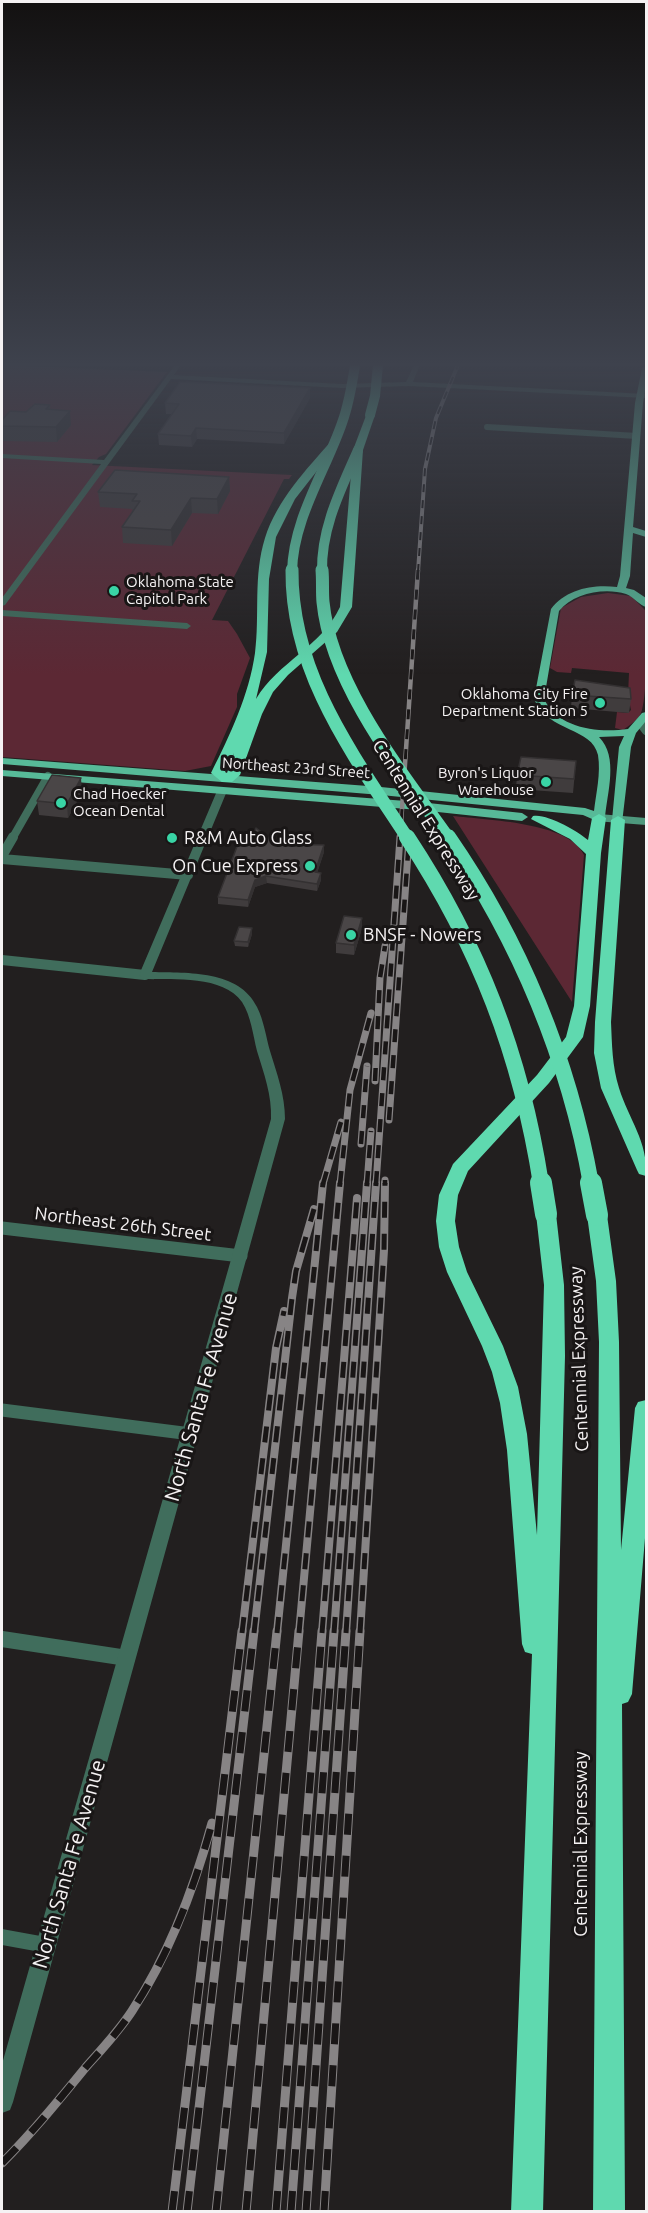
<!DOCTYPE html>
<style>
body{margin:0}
#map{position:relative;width:648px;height:2213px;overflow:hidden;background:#221f1f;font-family:Ubuntu,sans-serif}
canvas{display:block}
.frame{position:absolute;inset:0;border:3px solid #f5f2f3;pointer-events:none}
</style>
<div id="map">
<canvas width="648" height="2213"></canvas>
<div class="frame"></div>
</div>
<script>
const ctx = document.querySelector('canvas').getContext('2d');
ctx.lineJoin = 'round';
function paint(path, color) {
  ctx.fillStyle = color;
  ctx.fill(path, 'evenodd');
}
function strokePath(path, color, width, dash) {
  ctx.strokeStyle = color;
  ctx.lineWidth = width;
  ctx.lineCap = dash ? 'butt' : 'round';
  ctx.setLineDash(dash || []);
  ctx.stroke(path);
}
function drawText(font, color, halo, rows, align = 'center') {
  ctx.font = font + ' Ubuntu,sans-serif';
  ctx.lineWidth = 6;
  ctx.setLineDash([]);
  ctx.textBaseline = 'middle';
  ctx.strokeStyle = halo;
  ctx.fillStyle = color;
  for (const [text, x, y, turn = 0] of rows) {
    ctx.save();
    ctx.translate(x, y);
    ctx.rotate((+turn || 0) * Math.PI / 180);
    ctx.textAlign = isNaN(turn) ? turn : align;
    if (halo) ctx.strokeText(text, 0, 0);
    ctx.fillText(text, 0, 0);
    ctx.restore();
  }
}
const green = new Path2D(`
 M 2,365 L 167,372 L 106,454 L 99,457 L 92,465 L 292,475 L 289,479 L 284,479 L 212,620 L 228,621 L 237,634 L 250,658 L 237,694 L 237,707 L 211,766 L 185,771 L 2,757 Z
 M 608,593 L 631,596 L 646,611 C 646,636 648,687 642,710 C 640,719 630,725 623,730 L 615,728 L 617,712 L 628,713 L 631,710 L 628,695 L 629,673 L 572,668 L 571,673 L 557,672 L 550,668 L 561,608 L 581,597 Z
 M 453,816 C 486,820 570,822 584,855 L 572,1002 Z`);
const minorFar4 = new Path2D(`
 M 487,427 L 637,436`);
const minorFar3 = new Path2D(`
 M 640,723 L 646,731
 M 12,839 L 48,776`);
const minorFar2 = new Path2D(`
 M 2,856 L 13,837
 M 2,859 L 188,875
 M 2,960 L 145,975`);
const minorFar1 = new Path2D(`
 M 2,1228 L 241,1256
 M 2,1410 L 191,1434`);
const minor = new Path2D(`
 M 2,1639 L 127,1658
 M 2,1937 L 46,1945`);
const tertiary = new Path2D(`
 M 175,365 L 181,365 L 174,375 L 342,384 L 406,382 L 414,365 L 420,365 L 413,382 L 646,394 L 646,398 L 409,386 L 342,388 L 171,379 L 5,605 L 2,606 L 2,598 L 101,464 L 2,458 L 2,454 L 104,460 Z
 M 2,610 L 187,623 L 191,626 L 187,629 L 2,616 Z
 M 222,788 L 227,791 L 152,972 C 188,973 239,970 257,1007 C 264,1021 266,1037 270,1051 C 277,1074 285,1095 285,1119 L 13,2102 L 10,2110 L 2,2113 L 2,2064 L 271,1119 C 272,1095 264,1074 257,1051 C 253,1035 251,1016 242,1002 C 223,975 174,980 145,979 L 139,975 L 217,791 Z`);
const secondary = new Path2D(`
 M 599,814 L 646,818 L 646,825 L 595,821 L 593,818 Z`);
const primary = new Path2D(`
 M 646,366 L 646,384 L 643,403 L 633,527 L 646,531 L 646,537 L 633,533 L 630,576 L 626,588 L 634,590 L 646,598 L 646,607 C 639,605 634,597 626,594 C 605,587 573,593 559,611 L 544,699 C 559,729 598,733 628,729 L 642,713 L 646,712 L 646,721 L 636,733 L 631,747 L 622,823 L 614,823 L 612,820 L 619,747 L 624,736 L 599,737 C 619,757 607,793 605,818 L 599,822 L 583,815 L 381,795 L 2,764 L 2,758 L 381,787 L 585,808 L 594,811 C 596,794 601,773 598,755 C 592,727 549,733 534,699 L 551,609 C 566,589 593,584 617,587 L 620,576 L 635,403 L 642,368 Z
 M 2,770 L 419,802 L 522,813 L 528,817 L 522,821 L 419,810 L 2,776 Z`);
const motorway = new Path2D(`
 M 367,413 L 375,415 L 363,450 L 352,607 L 337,632 L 288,675 L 273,692 L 262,714 L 240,775 L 232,782 L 222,782 L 211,773 C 230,735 249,695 255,653 C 260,615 253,576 265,538 C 277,500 306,470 332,440 L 338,440 L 338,444 L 295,499 L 276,537 L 269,579 L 267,652 L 256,699 C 278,662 322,646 340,607 L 353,450 ZM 234,753 L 227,773 L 225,772 Z
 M 599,814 L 606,818 L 601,853 L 590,1006 L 583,1037 L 549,1083 L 468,1171 L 458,1195 L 455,1221 L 459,1247 L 467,1272 L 503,1346 L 518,1387 L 527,1434 L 537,1535 L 544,1285 L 536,1214 L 539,1209 L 546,1207 L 553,1209 L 556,1214 L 564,1285 L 565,1356 L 543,2212 L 511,2212 L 532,1654 L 525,1652 L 522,1644 L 507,1450 L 500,1403 L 492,1372 L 482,1346 L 447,1272 L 439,1247 L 436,1221 L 439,1195 L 453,1164 L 537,1075 L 566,1037 L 574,1006 L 586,854 L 570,839 L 531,819 L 533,816 C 546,813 578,831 588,840 L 592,818 Z
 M 618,816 L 625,820 L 611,1022 C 612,1044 612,1066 619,1088 C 629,1120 648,1141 646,1176 L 639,1174 L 637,1170 L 601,1088 L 594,1053 L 595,1022 L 611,820 Z
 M 597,1208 L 604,1210 L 607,1215 L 616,1281 L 619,1342 L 621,1550 L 635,1408 L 638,1402 L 646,1400 L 646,1526 L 632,1694 L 628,1702 L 622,1704 L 625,2212 L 593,2212 L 599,1342 L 596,1281 L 587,1215 L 590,1210 Z`);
const railFar4 = new Path2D(`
 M 418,572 L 425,469 L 436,418 L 458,365`);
const railFar3 = new Path2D(`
 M 400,839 L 418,570`);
const railFar2 = new Path2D(`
 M 375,1081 L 380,978 L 385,946
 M 389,1120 L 409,839
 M 361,1144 L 367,1066
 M 323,1184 L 341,1122
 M 340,1184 L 350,1090 L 371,1013
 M 367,1184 L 371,1131
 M 376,1184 L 400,837
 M 385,1184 L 385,1180`);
const railFar1 = new Path2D(`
 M 242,1633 L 276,1348 L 284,1311
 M 254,1633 L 292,1298 L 296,1271 L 314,1209
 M 277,1633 L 323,1183
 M 299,1633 L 340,1183
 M 322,1633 L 357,1198
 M 334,1633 L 367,1183
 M 346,1633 L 376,1183
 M 360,1633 L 384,1250 L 385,1183`);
const rail = new Path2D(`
 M 2,2163 C 32,2133 59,2100 86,2067 C 102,2049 119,2031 132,2011 C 170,1953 194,1889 212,1823
 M 172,2212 L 242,1631
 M 187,2212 L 254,1631
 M 216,2212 L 277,1631
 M 246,2212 L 299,1631
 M 276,2212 L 322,1631
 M 291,2212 L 334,1631
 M 306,2212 L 346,1631
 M 324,2212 L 360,1631`);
const motorwayBridgeFar3 = new Path2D(`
 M 370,415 L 375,396 L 378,365
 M 292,572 C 293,519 325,472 342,423 C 349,404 352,385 355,365
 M 322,572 C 321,528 341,489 358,450`);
const motorwayBridgeFar2 = new Path2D(`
 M 292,570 C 291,674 354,756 408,839
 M 322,570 C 323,581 322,592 323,602 C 331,685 402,773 449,839`);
const motorwayBridgeFar1 = new Path2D(`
 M 407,837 C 479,946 521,1055 541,1184
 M 448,837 C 520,941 569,1060 591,1184`);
const motorwayBridge = new Path2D(`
 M 541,1183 L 546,1214
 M 591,1183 L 597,1215`);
const wall = new Path2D(`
 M 310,398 L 284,444 L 197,439 L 192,447 L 159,445 L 158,434 L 172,414 L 166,414 L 165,403 Z
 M 50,405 L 50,410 L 71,425 L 57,442 L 2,441 L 2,420 Z
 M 229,477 L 230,491 L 218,514 L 192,513 L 172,546 L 123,543 L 122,527 L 133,513 L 132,509 L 100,507 L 98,492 Z
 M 572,695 L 631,699 L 629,713 L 571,708 Z
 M 576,761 L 573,793 L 516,789 L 517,775 Z
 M 82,792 L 68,818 L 39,815 L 37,801 Z
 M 253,837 L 277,844 L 324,852 L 317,873 L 321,880 L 317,891 L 267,883 L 255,887 L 248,907 L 218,904 L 218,897 Z
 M 252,928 L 252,934 L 248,947 L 235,946 L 234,941 Z
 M 362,928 L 354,955 L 336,953 L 336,943 Z`);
const shadedWall = new Path2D(`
 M 310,388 L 310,398 L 284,444 L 284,433 Z
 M 70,411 L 71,425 L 57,442 L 56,427 Z
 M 196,428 L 197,439 L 192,447 L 191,436 Z
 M 229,477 L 230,491 L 218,514 L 217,499 Z
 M 191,498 L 192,513 L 172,546 L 171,530 Z
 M 81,778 L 82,792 L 68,818 L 67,804 Z
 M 324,845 L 324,852 L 315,879 L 315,872 Z
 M 321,873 L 321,880 L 317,891 L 317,884 Z
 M 266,876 L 267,883 L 255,887 L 248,907 L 248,900 L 255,880 Z
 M 362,918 L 362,928 L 354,955 L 354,945 Z
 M 252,928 L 252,934 L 248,947 L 248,942 Z`);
const building = new Path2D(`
 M 180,382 L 310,388 L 284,433 L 196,428 L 191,436 L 158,434 L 179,404 L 165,403 Z
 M 35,404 L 50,405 L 46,409 L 70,411 L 56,427 L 2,426 L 2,420 L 10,411 L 26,412 Z
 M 115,470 L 229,477 L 217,499 L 191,498 L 171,530 L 122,527 L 140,501 L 132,501 L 137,494 L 98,492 Z
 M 575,680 L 630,688 L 631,699 L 572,695 Z
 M 521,757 L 576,761 L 574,779 L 517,775 Z
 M 52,775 L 81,778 L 67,804 L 37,801 Z
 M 256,828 L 277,844 L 324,845 L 315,872 L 321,873 L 317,884 L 266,876 L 255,880 L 248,900 L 218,897 L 241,836 L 253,837 Z
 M 344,916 L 362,918 L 354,945 L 336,943 Z
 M 239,927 L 252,928 L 248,942 L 234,941 Z`);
const markers = [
 [114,591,6,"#39d4a5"],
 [600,703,6,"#39d4a5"],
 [546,782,6,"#39d4a5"],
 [61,803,6,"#39d4a5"],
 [172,838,6,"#39d4a5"],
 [310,866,6,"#39d4a5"],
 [351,935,6,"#39d4a5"]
];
const farPoinames = [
 ["Oklahoma State",126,582],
 ["Capitol Park",126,599],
 ["Oklahoma City Fire",588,694,"right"],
 ["Department Station 5",588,711,"right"],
 ["Byron's Liquor",534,773,"right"],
 ["Warehouse",534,790,"right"],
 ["Chad Hoecker",73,794],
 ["Ocean Dental",73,811]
];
const farStreetnames = [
 ["Northeast 23rd Street",296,768,4]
];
const streetNames = [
 ["Centennial Expressway",426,820,58],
 ["Northeast 26th Street",123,1224,7],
 ["Centennial Expressway",579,1359,-92],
 ["Centennial Expressway",581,1844,-90]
];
const poiNames = [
 ["R&M Auto Glass",184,838],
 ["On Cue Express",298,866,"right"],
 ["BNSF - Nowers",363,935]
];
const nearStreetnames = [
 ["North Santa Fe Avenue",201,1397,-74],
 ["North Santa Fe Avenue",69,1864,-74]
];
paint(green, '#5c2834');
strokePath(minorFar4, '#406d5c', 6);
strokePath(minorFar3, '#406d5c', 8);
strokePath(minorFar2, '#406d5c', 10);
strokePath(minorFar1, '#406d5c', 13);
strokePath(minor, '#406d5c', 16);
paint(tertiary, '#406d5c');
paint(secondary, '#4e987d');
paint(primary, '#57ba98');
paint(motorway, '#5fd9af');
strokePath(railFar4, '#878485', 4);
strokePath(railFar3, '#878485', 4.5);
strokePath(railFar2, '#878485', 7);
strokePath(railFar1, '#878485', 8);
strokePath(rail, '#878485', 9);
strokePath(railFar4, '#191616', 2, [8]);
strokePath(railFar3, '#191616', 3, [10]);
strokePath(railFar2, '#191616', 4.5, [13]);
strokePath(railFar1, '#191616', 5, [16]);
strokePath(rail, '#191616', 7, [21]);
strokePath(motorwayBridgeFar3, '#5fd9af', 10);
strokePath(motorwayBridgeFar2, '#5fd9af', 13);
strokePath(motorwayBridgeFar1, '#5fd9af', 16);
strokePath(motorwayBridge, '#5fd9af', 22);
paint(wall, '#403c3d');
paint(shadedWall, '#343132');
paint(building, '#4a4647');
strokePath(building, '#343132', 1.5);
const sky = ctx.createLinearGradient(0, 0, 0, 675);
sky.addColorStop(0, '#131111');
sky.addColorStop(0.54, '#3e424d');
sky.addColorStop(1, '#3e424d00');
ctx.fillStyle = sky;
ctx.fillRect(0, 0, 648, 675);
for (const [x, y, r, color] of markers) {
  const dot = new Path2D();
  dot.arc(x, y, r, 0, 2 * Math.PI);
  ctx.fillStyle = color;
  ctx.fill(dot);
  strokePath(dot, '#191616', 2);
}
drawText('15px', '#f5f2f3', '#191616', farPoinames, 'left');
drawText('15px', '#f5f2f3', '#191616', farStreetnames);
drawText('18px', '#f5f2f3', '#191616', streetNames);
drawText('18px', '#f5f2f3', '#191616', poiNames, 'left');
drawText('21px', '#f5f2f3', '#191616', nearStreetnames);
</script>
